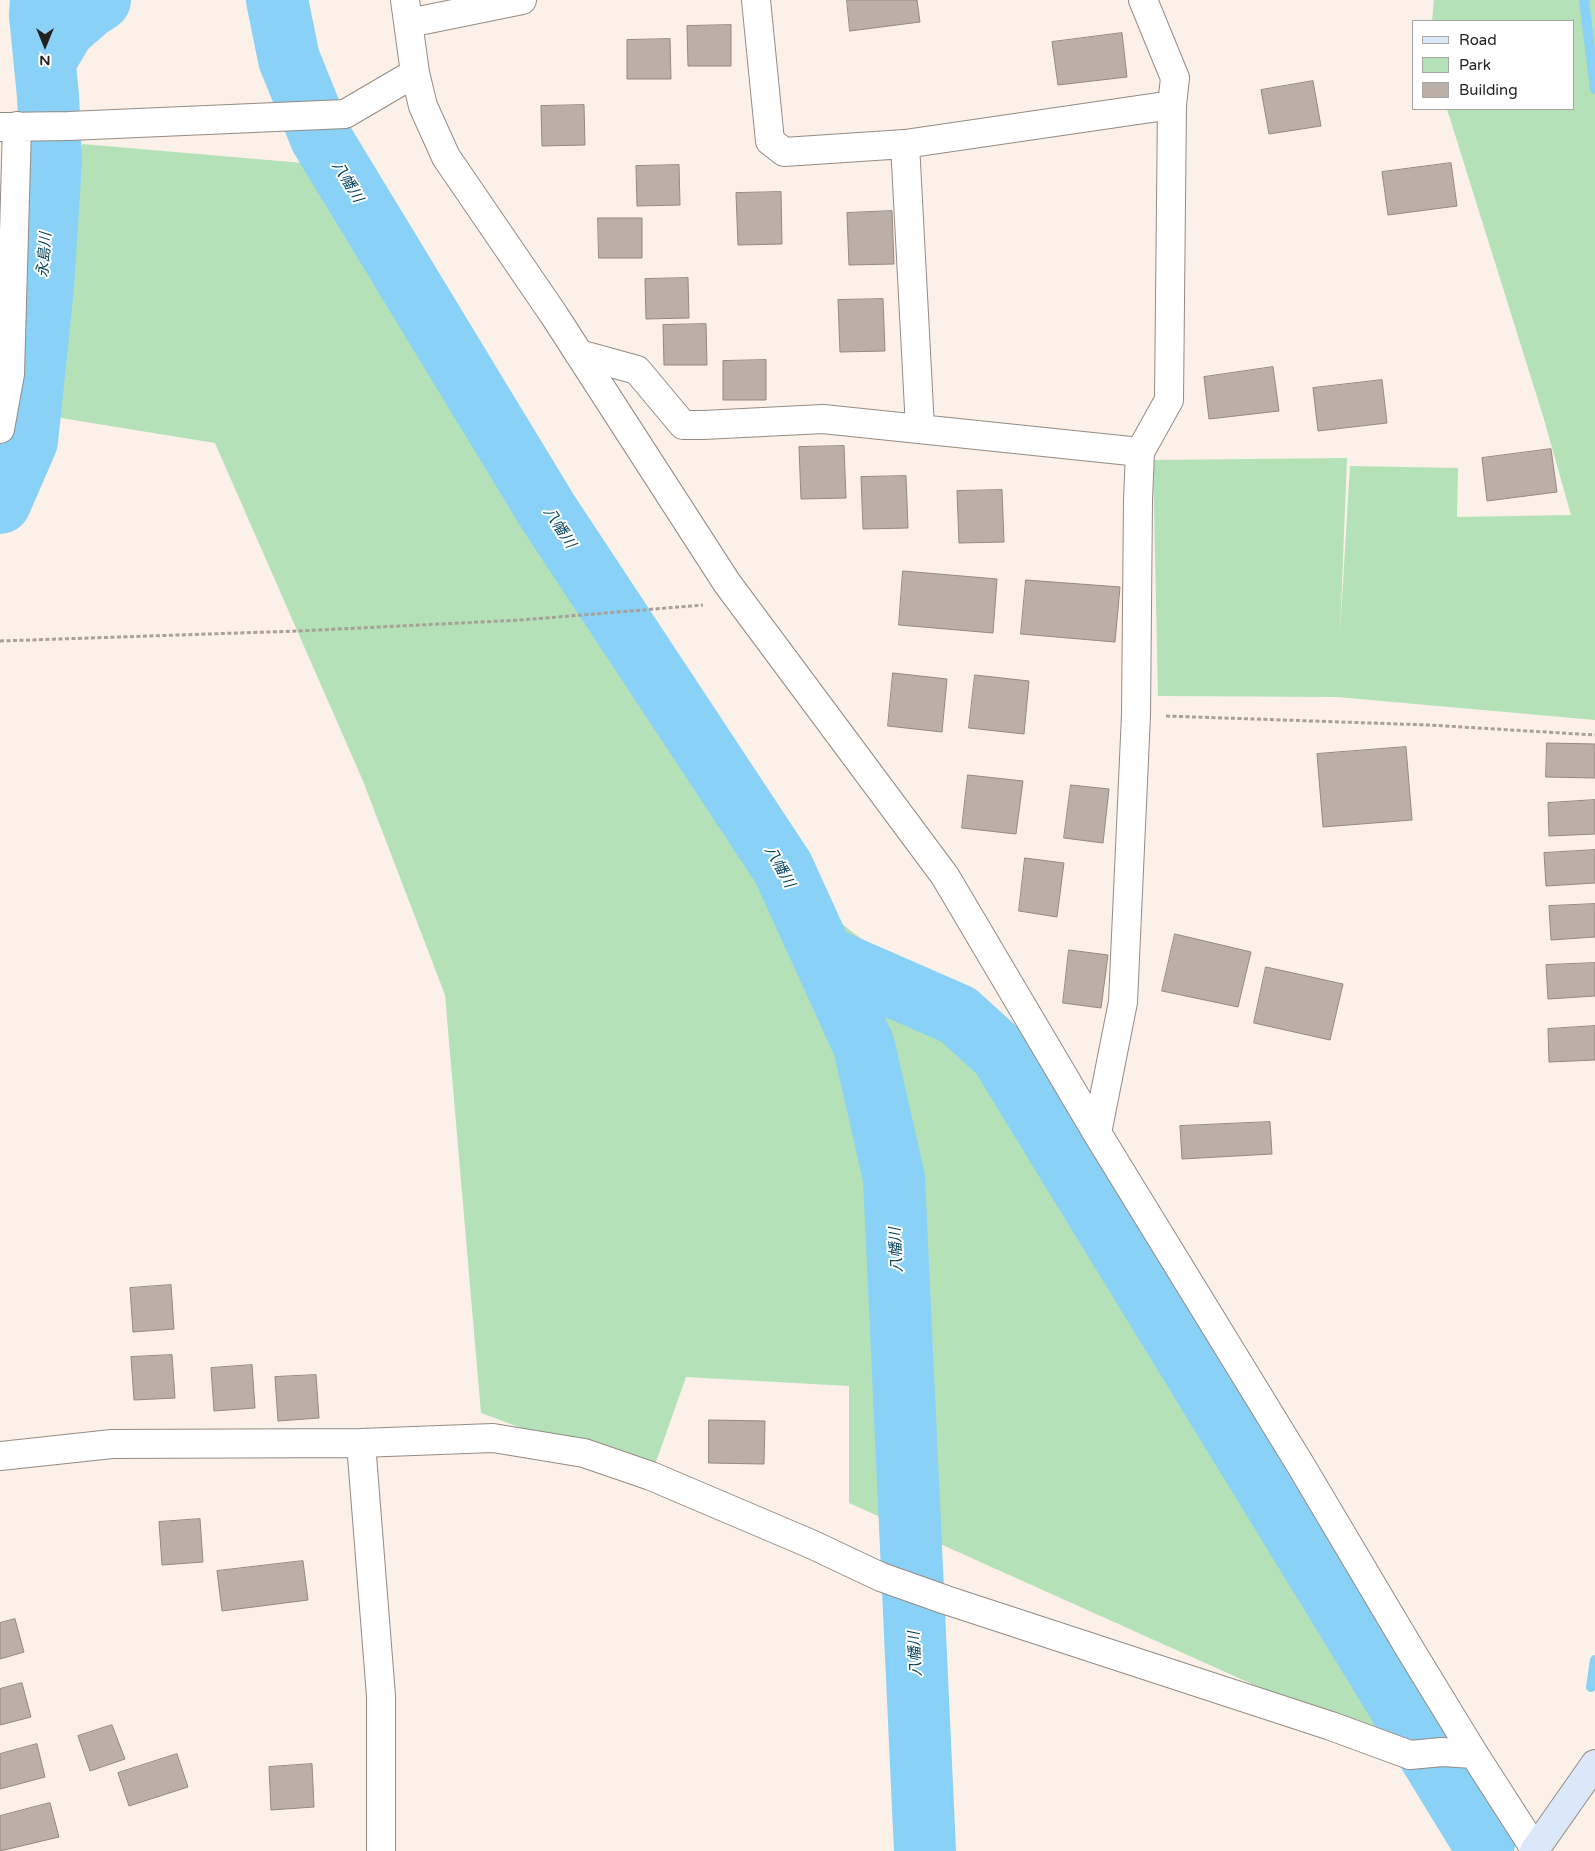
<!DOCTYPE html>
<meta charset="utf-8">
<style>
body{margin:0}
#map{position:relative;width:1595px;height:1851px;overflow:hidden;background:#fbf1e8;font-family:"Varela Round",sans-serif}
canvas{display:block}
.legend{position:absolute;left:1412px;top:20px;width:162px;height:90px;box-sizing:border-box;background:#fff;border:1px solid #a8a6a5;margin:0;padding:6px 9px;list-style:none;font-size:15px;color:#25211e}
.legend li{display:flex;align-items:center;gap:10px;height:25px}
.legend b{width:25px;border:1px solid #a8a6a5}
.north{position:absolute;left:20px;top:20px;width:50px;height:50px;-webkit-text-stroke:4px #fff;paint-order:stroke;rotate:180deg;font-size:14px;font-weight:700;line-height:20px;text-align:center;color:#25211e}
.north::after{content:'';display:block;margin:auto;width:18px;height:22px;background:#25211e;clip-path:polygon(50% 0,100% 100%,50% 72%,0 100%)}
</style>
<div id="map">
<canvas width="1595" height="1851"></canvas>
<ul class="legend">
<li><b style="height:6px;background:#dae8f9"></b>Road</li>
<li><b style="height:14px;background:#b4e1b8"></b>Park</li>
<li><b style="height:14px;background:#bbb0a8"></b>Building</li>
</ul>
<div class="north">N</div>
</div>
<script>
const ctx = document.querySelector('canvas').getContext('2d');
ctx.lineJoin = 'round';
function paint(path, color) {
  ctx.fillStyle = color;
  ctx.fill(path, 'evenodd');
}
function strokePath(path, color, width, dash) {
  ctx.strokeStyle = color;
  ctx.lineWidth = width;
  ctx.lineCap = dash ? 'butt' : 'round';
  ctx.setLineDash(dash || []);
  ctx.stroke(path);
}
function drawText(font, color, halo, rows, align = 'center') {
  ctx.font = font + ' "Varela Round","Noto Sans JP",sans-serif';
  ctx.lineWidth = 4;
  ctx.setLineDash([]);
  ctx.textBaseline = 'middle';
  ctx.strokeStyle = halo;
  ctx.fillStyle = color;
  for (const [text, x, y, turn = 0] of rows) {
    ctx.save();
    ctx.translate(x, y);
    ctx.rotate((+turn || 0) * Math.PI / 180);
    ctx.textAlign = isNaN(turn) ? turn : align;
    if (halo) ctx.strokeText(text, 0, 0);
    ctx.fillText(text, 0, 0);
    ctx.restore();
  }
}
const green = new Path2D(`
 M 1434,0 L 1595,0 L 1595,720 L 1337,697 L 1158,696 L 1153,460 L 1347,458 L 1340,633 L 1350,466 L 1458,468 L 1457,517 L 1571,515 L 1543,416 L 1447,109 L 1574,109 L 1574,21 L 1432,21 Z
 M 82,144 L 303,163 L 396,319 L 725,833 L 891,962 L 980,1047 L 1410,1755 L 849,1503 L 849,1386 L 686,1377 L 651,1476 L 481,1413 L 445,995 L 363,781 L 215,443 L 30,413 Z`);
const stream = new Path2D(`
 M 1584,0 L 1595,89
 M 1591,1687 L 1595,1660`);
const river = new Path2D(`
 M 277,0 L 289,59 L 321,138 L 548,512 L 783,868 L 864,1046 L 894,1178 L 925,1851
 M 45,61 L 64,29 L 89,7 L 100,0
 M 0,503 L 27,441 L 43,287 L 51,161 L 48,96 L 40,15 L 41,0
 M 823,956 L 958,1015 L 1000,1053 L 1484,1844`);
const building = new Path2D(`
 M 847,0 L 917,0 L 920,22 L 850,31 Z
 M 731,25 L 731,66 L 688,66 L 687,26 Z
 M 1122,33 L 1127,77 L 1058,85 L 1052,42 Z
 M 670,39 L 671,79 L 627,79 L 627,40 Z
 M 1313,81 L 1321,126 L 1269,134 L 1261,90 Z
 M 584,105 L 585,145 L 542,146 L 541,106 Z
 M 1451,163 L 1457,206 L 1388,215 L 1382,172 Z
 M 679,165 L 680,205 L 637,206 L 636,166 Z
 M 781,192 L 782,244 L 738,245 L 736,193 Z
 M 892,211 L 894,264 L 849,265 L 847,213 Z
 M 598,218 L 642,218 L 642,258 L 599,258 Z
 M 688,278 L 689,318 L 646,319 L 645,279 Z
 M 883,299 L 885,351 L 840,352 L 838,300 Z
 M 706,324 L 707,365 L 664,365 L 663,325 Z
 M 766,360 L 766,400 L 723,400 L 723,361 Z
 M 1273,367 L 1279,411 L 1209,419 L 1204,377 Z
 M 1382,380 L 1387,423 L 1318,431 L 1313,388 Z
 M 844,446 L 846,498 L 801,499 L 799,447 Z
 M 1551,449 L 1557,492 L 1487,501 L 1482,458 Z
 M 906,476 L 908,528 L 863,529 L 861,477 Z
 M 1002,490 L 1004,542 L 959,543 L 957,491 Z
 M 903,571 L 997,579 L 993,633 L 899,625 Z
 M 1026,580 L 1120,587 L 1115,642 L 1021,634 Z
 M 893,673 L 947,679 L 942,732 L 888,726 Z
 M 975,675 L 1029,681 L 1024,734 L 969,728 Z
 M 1547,743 L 1595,744 L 1595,778 L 1546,777 Z
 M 1406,747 L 1412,820 L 1323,827 L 1317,754 Z
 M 968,775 L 1023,781 L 1016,834 L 962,828 Z
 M 1071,785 L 1109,789 L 1103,843 L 1064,838 Z
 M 1595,800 L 1595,834 L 1549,836 L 1548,803 Z
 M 1595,850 L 1595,883 L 1546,886 L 1544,853 Z
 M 1025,858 L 1064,863 L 1057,917 L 1019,911 Z
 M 1595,904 L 1595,937 L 1551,940 L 1549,906 Z
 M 1175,934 L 1251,952 L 1238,1007 L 1162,991 Z
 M 1069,950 L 1108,955 L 1101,1008 L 1063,1003 Z
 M 1595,963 L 1595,996 L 1548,999 L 1546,965 Z
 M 1266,967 L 1343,984 L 1330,1040 L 1254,1023 Z
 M 1595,1026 L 1595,1060 L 1549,1062 L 1548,1029 Z
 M 1270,1122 L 1272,1154 L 1182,1159 L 1180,1126 Z
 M 171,1285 L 174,1329 L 133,1332 L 130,1288 Z
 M 172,1355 L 175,1398 L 134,1400 L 131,1357 Z
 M 252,1365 L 255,1408 L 214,1411 L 211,1368 Z
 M 316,1375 L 319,1418 L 278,1421 L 275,1377 Z
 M 709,1420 L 765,1421 L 764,1464 L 709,1463 Z
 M 200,1519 L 203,1562 L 162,1565 L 159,1522 Z
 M 303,1561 L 308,1600 L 222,1611 L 217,1571 Z
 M 15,1619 L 24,1652 L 0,1659 L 0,1623 Z
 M 22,1683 L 31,1717 L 0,1725 L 0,1689 Z
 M 112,1725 L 125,1759 L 90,1771 L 78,1736 Z
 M 37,1744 L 45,1777 L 0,1789 L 0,1754 Z
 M 177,1754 L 188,1787 L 129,1806 L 118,1773 Z
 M 312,1764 L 314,1807 L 271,1810 L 269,1767 Z
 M 50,1803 L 59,1837 L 0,1851 L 0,1816 Z`);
const path = new Path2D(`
 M 0,641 L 298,631 L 521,620 L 703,605
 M 1166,716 L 1429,725 L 1595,735`);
const street = new Path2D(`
 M 405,0 L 415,73 L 423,106 L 446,157 L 554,315 L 727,583 L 945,876 L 1097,1133 L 1300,1464 L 1411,1651 L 1474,1754 L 1535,1849
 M 756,0 L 770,141 L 784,152 L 905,144
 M 409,23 L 522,0
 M 0,127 L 69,126 L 345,114 L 415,73
 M 579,354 L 637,370 L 683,425 L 703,425 L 823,419 L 1140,452
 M 920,428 L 905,144 L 1172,105
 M 0,429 L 10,374 L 17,126
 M 1097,1133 L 1123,1002 L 1136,715 L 1138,500 L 1140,452 L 1169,400 L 1172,105 L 1175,78 L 1143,0
 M 361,1443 L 493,1438 L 584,1453 L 651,1476 L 811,1544 L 881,1577 L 946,1600 L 1331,1726 L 1410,1755 L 1442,1752 L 1474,1754
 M 0,1456 L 112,1444 L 361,1443 L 381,1696 L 381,1851`);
const secondary = new Path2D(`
 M 1534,1851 L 1595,1764`);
const waterNames = [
 ["八幡川",347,182,59],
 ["永島川",45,255,-86],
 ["八幡川",559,528,57],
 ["八幡川",779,867,61],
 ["八幡川",897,1250,-93],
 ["八幡川",916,1654,-93]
];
paint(green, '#b4e1b8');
strokePath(stream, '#89d1f6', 10);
strokePath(river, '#89d1f6', 62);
paint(building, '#bbb0a8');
strokePath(building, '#928981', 1);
strokePath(street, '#948b83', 30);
strokePath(secondary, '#948b83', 30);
strokePath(path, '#a8a19a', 3, [4, 2.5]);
strokePath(street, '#fff', 28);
strokePath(secondary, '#dae8f9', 28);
drawText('italic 15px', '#06445d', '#fff', waterNames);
</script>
